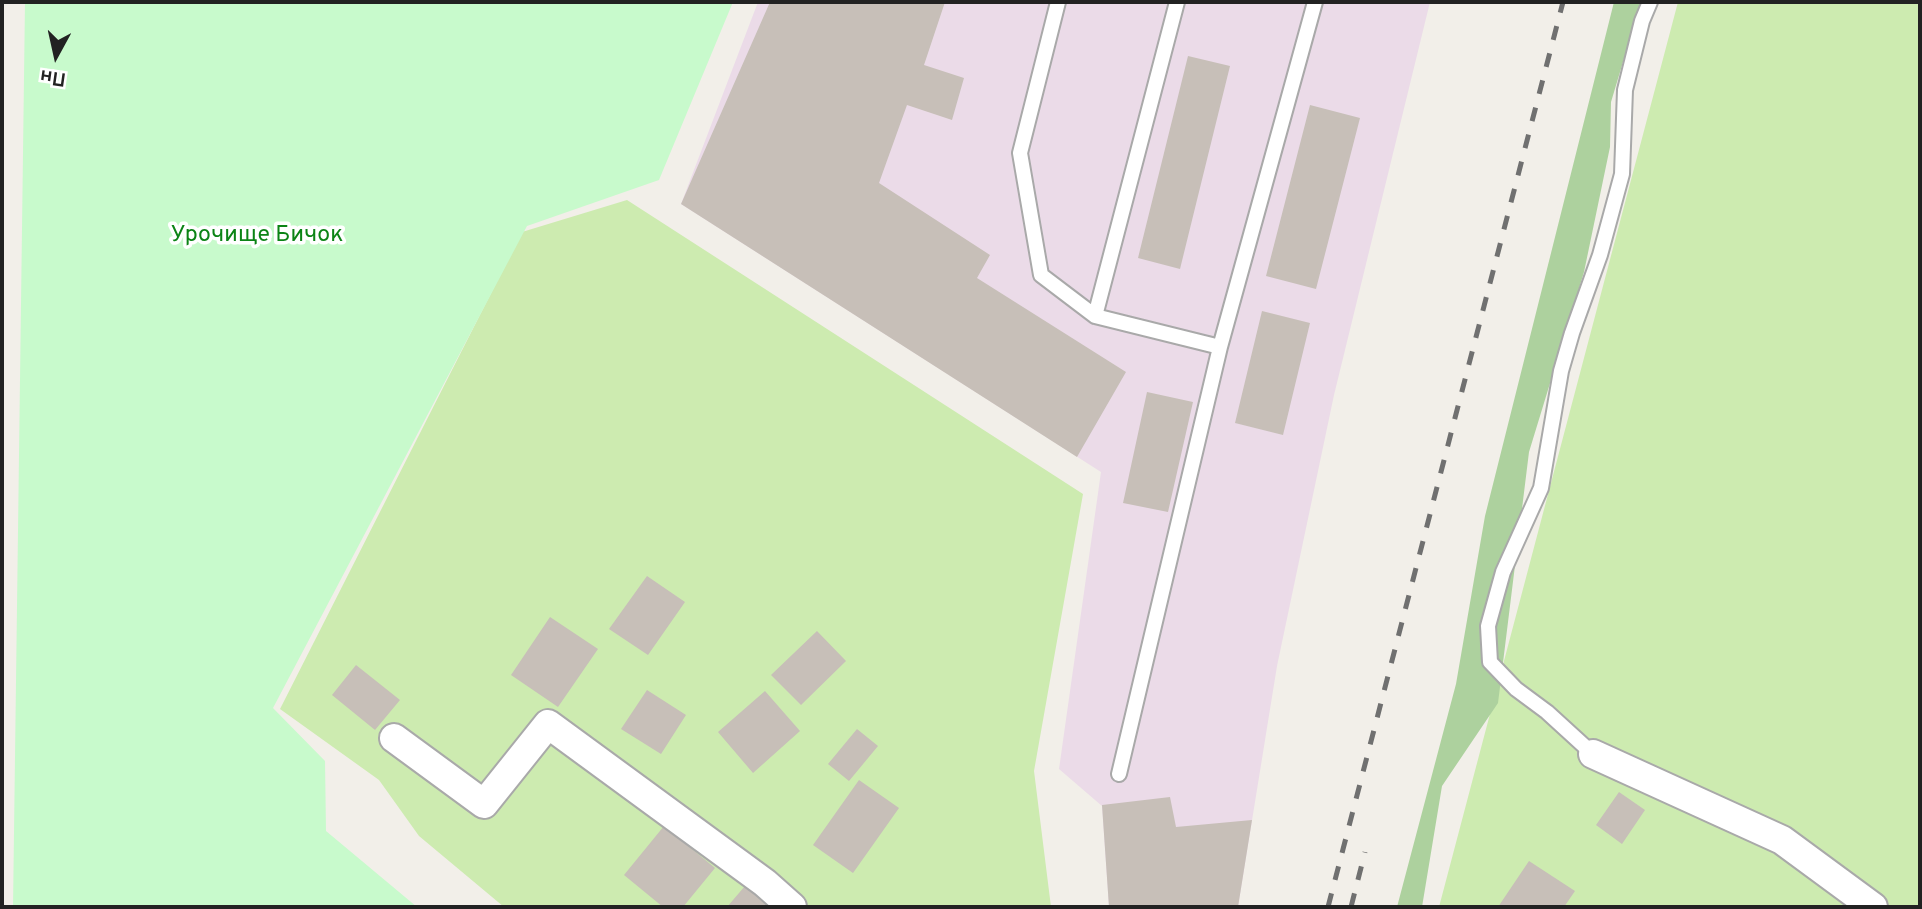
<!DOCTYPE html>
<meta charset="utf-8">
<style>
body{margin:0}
#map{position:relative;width:1922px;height:909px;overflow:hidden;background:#f2efe9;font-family:Overpass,sans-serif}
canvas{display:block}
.frame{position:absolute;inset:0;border:4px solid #222;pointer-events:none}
.north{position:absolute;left:21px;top:21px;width:70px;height:70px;-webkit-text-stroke:5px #fff;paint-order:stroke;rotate:188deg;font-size:19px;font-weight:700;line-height:28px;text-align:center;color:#222}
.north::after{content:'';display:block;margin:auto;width:24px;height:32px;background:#222;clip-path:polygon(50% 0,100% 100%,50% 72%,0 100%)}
</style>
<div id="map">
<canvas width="1922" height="909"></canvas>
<div class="frame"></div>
<div class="north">Пн</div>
</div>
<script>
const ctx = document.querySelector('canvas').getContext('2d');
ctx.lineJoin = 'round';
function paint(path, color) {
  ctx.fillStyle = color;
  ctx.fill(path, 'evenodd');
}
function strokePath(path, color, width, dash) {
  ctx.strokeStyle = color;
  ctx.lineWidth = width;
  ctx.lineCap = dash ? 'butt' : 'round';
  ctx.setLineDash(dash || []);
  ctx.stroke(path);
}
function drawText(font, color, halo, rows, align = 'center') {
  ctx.font = font + ' Overpass,sans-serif';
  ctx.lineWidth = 7;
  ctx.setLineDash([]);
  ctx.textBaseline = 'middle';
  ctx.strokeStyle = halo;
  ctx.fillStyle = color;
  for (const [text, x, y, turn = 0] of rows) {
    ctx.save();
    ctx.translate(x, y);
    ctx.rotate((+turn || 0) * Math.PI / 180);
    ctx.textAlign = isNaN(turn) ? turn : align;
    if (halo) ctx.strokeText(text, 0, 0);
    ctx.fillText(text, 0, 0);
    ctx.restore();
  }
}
const industrial = new Path2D(`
 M 758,2 L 1430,2 L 1334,395 L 1277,666 L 1238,907 L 1109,907 L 1102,806 L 1059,769 L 1101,472 L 681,204 Z`);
const grass = new Path2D(`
 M 1678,2 L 1920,2 L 1920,907 L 1439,907 Z
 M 627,200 L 1083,494 L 1034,771 L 1051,907 L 504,907 L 419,836 L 379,780 L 280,709 L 522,232 Z`);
const forest = new Path2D(`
 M 1614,2 L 1641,2 L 1611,102 L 1610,147 L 1584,272 L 1529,452 L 1498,703 L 1442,786 L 1422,907 L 1397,907 L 1456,684 L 1485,516 Z`);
const park = new Path2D(`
 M 25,2 L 733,2 L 659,180 L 527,226 L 273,708 L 325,761 L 326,831 L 417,907 L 13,907 Z`);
const building = new Path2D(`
 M 770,2 L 945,2 L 924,65 L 964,78 L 952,120 L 907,105 L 879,183 L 990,255 L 977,278 L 1126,372 L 1077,457 L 681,204 Z
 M 1188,56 L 1230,66 L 1180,269 L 1138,258 Z
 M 1310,105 L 1360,118 L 1316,289 L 1266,276 Z
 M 1262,311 L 1310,323 L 1283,435 L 1235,423 Z
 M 1147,392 L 1193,402 L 1168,512 L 1123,503 Z
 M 647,576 L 685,602 L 648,655 L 609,629 Z
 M 550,617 L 598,649 L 558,707 L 511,675 Z
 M 817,631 L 846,661 L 801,705 L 771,675 Z
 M 356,665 L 400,700 L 375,730 L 332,695 Z
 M 647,690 L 686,715 L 661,754 L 621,729 Z
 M 765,691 L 800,731 L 753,773 L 718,732 Z
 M 857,729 L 878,746 L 849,781 L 828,764 Z
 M 859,780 L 899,808 L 853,873 L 813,845 Z
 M 1619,792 L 1645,810 L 1622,844 L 1596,825 Z
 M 1170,797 L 1176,827 L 1252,820 L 1238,907 L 1109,907 L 1102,805 Z
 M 664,826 L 715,868 L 683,907 L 663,907 L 624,875 Z
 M 1529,861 L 1575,891 L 1564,907 L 1498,907 Z
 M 745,886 L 771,907 L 727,907 Z`);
const lane = new Path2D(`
 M 1058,2 L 1020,153 L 1041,275 L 1095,316
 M 1220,347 L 1315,2
 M 1593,754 L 1547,712 L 1516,689 L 1490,662 L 1488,626 L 1503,572 L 1541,488 L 1561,371 L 1572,333 L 1600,255 L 1622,174 L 1625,90 L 1642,21 L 1650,2
 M 1119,774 L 1220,347 L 1095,316 L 1177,2`);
const street = new Path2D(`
 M 394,738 L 484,804 L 548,724 L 765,883 L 792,907
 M 1593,754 L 1782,840 L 1873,907`);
const rail = new Path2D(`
 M 1328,907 L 1563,2
 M 1351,907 L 1365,852`);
const parkNames = [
 ["Урочище Бичок",257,236]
];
paint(industrial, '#ebdbe8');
paint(grass, '#cdebb0');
paint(forest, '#add19e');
paint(park, '#c8facc');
paint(building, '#c7bfb8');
strokePath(lane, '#a9a9a9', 18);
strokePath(street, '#a9a9a9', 32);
strokePath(lane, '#fff', 14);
strokePath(street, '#fff', 28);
strokePath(rail, '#707070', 5, [14, 14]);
drawText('23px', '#0c8416', '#fff', parkNames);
</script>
